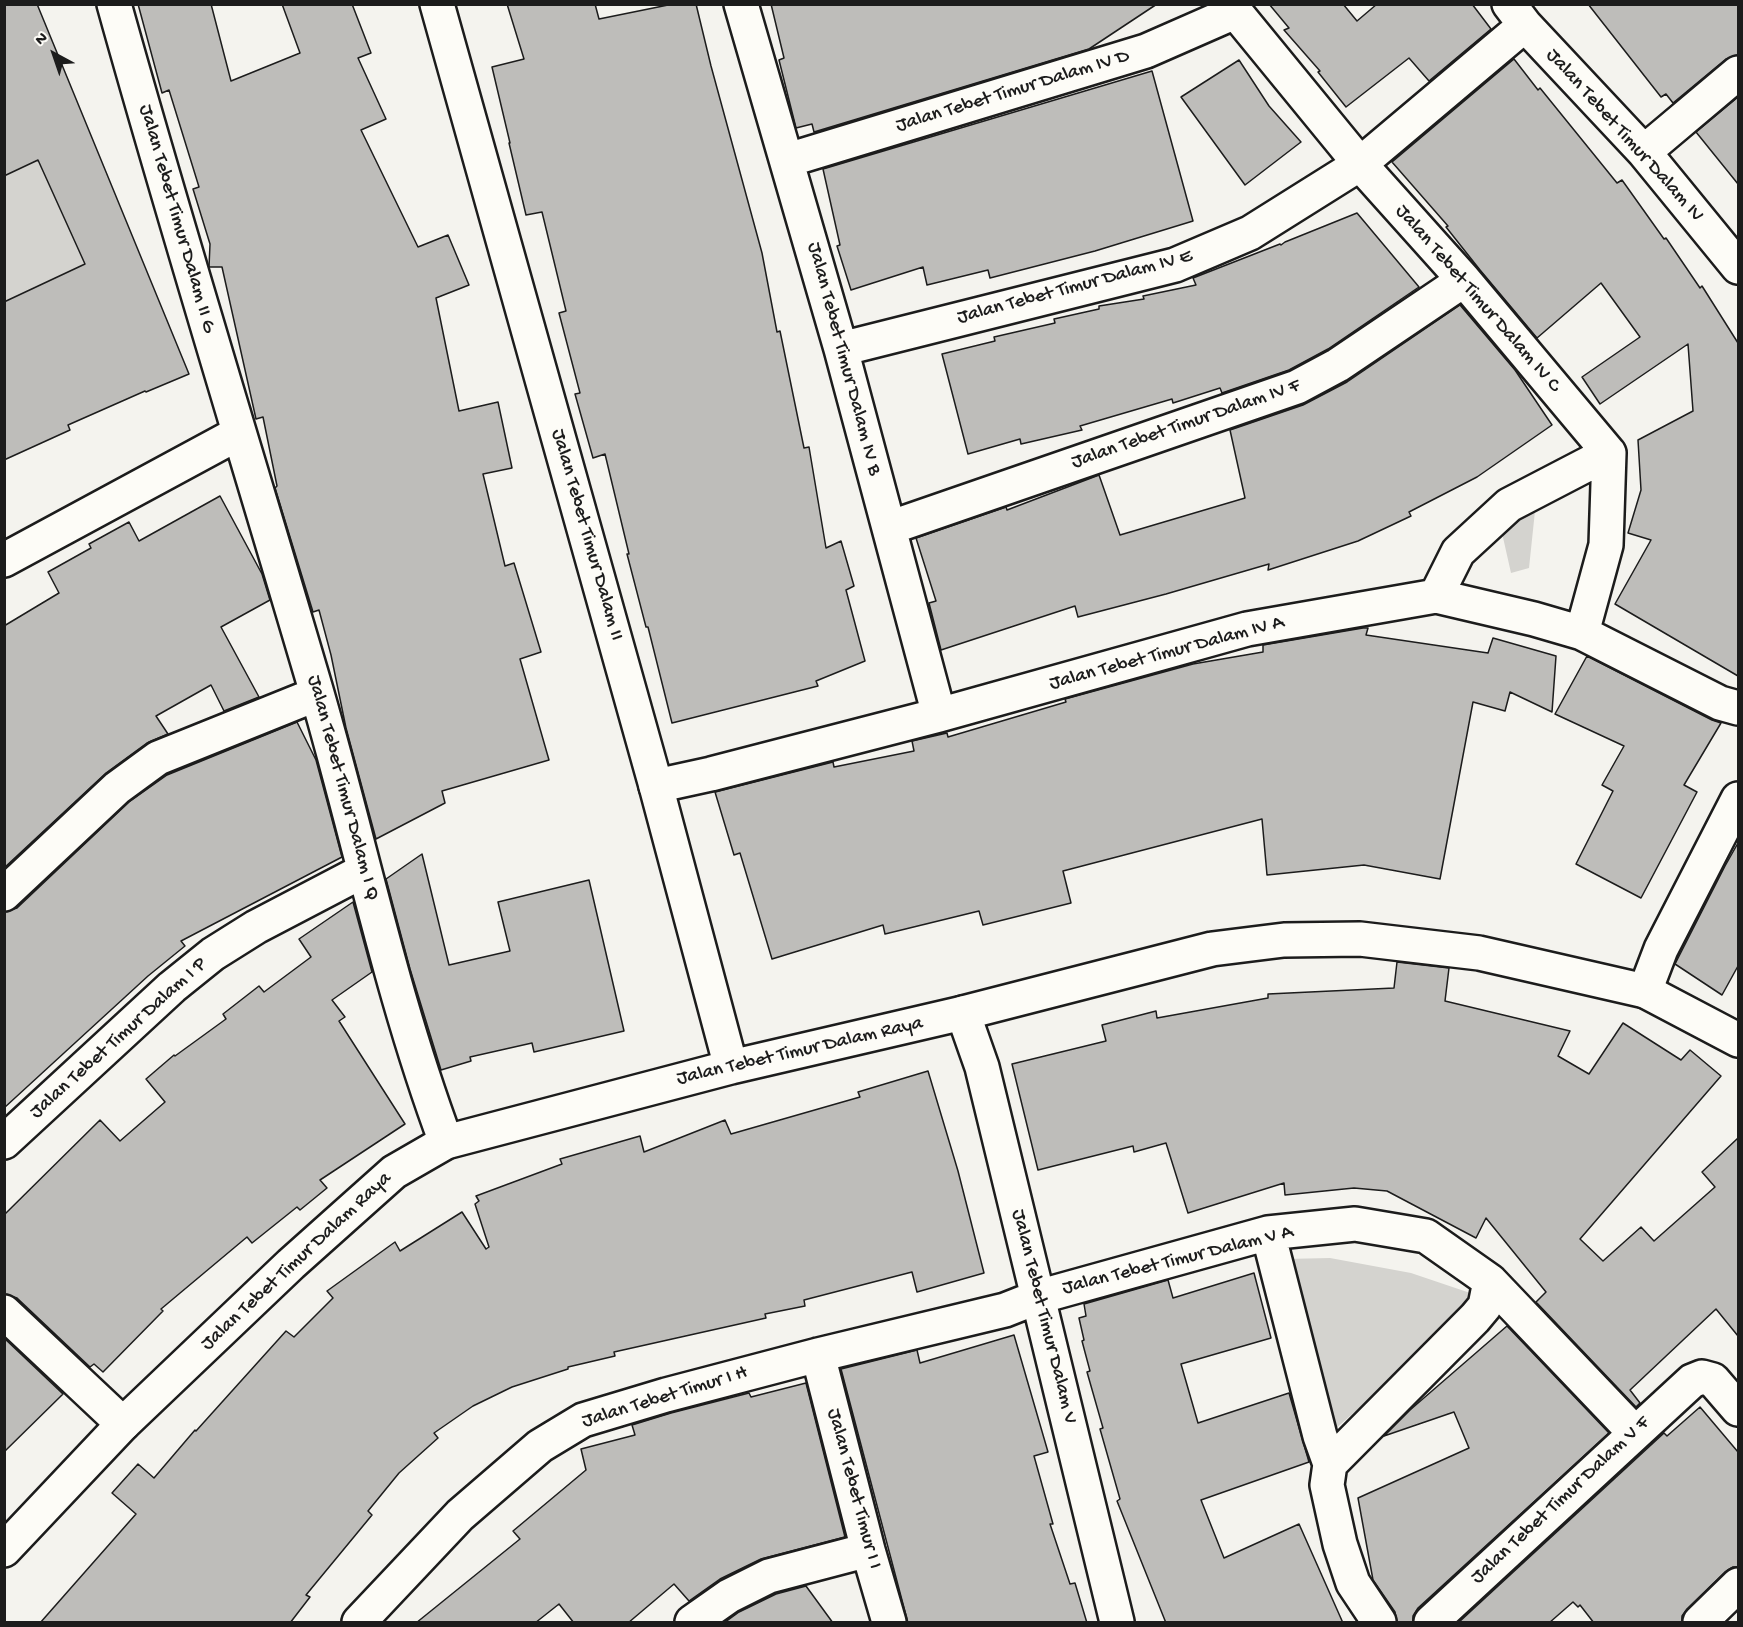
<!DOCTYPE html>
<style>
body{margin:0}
#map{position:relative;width:1743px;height:1627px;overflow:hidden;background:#f4f3ee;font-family:"Gochi Hand",sans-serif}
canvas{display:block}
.frame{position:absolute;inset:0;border:6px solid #1c1c1c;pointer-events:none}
.north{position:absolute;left:24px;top:24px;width:60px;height:60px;-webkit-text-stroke:4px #fdfcf7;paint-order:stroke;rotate:320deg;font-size:16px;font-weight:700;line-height:24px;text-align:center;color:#1c1c1c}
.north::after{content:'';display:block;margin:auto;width:21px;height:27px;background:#1c1c1c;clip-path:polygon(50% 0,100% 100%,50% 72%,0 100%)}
</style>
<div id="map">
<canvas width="1743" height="1627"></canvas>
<div class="frame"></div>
<div class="north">N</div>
</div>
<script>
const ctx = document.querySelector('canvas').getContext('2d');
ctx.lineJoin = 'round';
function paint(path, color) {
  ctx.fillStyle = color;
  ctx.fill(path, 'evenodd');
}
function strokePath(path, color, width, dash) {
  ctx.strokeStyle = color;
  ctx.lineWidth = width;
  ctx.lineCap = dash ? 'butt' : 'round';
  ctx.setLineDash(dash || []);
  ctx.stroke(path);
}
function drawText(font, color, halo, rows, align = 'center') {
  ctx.font = font + ' "Gochi Hand",sans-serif';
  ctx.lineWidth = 6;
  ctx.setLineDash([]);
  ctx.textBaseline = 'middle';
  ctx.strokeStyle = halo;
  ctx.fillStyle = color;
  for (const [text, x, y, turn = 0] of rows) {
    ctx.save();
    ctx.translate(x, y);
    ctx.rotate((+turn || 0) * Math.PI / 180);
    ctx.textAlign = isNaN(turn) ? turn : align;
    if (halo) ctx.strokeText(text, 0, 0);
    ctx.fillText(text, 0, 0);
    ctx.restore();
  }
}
const green = new Path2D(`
 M 38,160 L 85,264 L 4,302 L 4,176 Z
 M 1535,511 L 1529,568 L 1511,573 L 1500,524 Z
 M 1330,1258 L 1411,1273 L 1485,1298 L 1334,1430 L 1285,1259 Z`);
const building = new Path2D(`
 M 4,4 L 37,4 L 189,374 L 146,392 L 145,391 L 68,425 L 70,430 L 4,460 L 4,302 L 85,264 L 38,160 L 4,176 Z
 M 138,4 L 211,4 L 231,81 L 300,53 L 282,4 L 352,4 L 371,53 L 358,58 L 386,119 L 361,130 L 418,247 L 448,235 L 469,285 L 436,298 L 459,411 L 498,402 L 512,468 L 483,474 L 505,566 L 514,563 L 541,652 L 520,659 L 549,760 L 442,791 L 445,803 L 376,839 L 346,728 L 331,655 L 319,610 L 313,612 L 275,488 L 277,486 L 263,417 L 256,419 L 222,267 L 209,267 L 210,244 L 193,189 L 199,187 L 169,90 L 162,93 Z
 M 507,4 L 595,4 L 599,19 L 673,4 L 696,4 L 711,66 L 762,253 L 777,332 L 780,331 L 804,448 L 809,447 L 826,548 L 841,541 L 854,586 L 846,590 L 865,661 L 816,681 L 818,686 L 672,723 L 648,627 L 646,627 L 627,554 L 629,554 L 605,454 L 593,458 L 575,394 L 580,393 L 559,313 L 566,311 L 542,212 L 526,215 L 509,143 L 510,143 L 492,67 L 524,59 Z
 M 771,4 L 1157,4 L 1089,49 L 814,132 L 812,124 L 796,128 L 779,60 L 784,58 Z
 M 1269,4 L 1343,4 L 1357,21 L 1377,4 L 1472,4 L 1491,29 L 1429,81 L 1409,58 L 1346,107 L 1318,72 L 1320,71 L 1284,30 L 1289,28 Z
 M 1588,4 L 1738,4 L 1738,55 L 1726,59 L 1673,103 L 1666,94 L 1661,97 Z
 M 1514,59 L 1538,90 L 1540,88 L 1617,183 L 1622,180 L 1664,239 L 1666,238 L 1700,288 L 1702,286 L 1738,343 L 1738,676 L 1615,604 L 1651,540 L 1628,533 L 1641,490 L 1638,440 L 1693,411 L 1688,344 L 1600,404 L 1582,377 L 1640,337 L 1601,283 L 1537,338 L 1480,270 L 1446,227 L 1448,226 L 1392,162 Z
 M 1239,60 L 1269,106 L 1301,142 L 1245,185 L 1181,97 Z
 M 1152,71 L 1193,221 L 1095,251 L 990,278 L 988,270 L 927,285 L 923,267 L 851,290 L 837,246 L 840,245 L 823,169 Z
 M 1738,97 L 1738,184 L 1696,132 Z
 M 1357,213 L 1419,287 L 1328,349 L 1289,370 L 1222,393 L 1220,388 L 1173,403 L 1172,399 L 1080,426 L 1082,430 L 1021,444 L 1020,439 L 968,454 L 942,354 L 995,341 L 994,337 L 1055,323 L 1054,319 L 1099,309 L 1099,306 L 1144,299 L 1143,296 L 1196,285 L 1193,278 L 1280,244 L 1281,245 L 1285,242 Z
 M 1460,305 L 1515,370 L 1552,425 L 1477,477 L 1409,512 L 1411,516 L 1358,541 L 1268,570 L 1269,564 L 1166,594 L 1078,617 L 1075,606 L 941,650 L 929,603 L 936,601 L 916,538 L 1006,507 L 1007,510 L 1099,475 L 1120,535 L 1245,498 L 1230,430 L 1303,405 L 1347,382 Z
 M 220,496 L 262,574 L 270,600 L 221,627 L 259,697 L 224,711 L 211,685 L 156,716 L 168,734 L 147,743 L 106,773 L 4,868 L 4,626 L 59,593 L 48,572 L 91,548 L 89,544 L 129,522 L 139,541 Z
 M 1363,628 L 1368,628 L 1366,635 L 1488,653 L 1493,638 L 1556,656 L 1552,712 L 1510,692 L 1505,711 L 1473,702 L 1440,879 L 1364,865 L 1267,875 L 1262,819 L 1063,871 L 1071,903 L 983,925 L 979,911 L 885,934 L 883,925 L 772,959 L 740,853 L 734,855 L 715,792 L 833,762 L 834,767 L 914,751 L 912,741 L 947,733 L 948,737 L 1066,702 L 1065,699 L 1193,664 L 1263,652 L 1263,645 Z
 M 1587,656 L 1712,720 L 1721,723 L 1684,785 L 1697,792 L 1641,898 L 1576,864 L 1613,791 L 1602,785 L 1624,746 L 1555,714 Z
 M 297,722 L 316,760 L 342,857 L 181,941 L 185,946 L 148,976 L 4,1108 L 4,912 L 17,908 L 129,802 L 167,775 Z
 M 1738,843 L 1738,966 L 1722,995 L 1675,964 L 1725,866 Z
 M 422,854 L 449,965 L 510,951 L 498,902 L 589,880 L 624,1031 L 534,1052 L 532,1043 L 470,1057 L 471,1061 L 441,1070 L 410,969 L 386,879 Z
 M 353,902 L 372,972 L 332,1000 L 345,1017 L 339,1021 L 405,1124 L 320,1180 L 327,1188 L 300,1210 L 297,1207 L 252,1243 L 247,1237 L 161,1309 L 163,1311 L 103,1372 L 94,1364 L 90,1367 L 17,1298 L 4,1294 L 4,1215 L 100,1120 L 120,1141 L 165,1102 L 146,1079 L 174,1055 L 175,1056 L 226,1019 L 223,1014 L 259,986 L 264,992 L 311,957 L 299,939 Z
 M 1397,962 L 1449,968 L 1445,1001 L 1570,1031 L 1558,1056 L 1589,1074 L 1623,1023 L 1681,1060 L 1690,1050 L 1721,1076 L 1580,1239 L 1603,1261 L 1641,1227 L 1654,1241 L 1715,1187 L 1702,1172 L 1738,1138 L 1738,1336 L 1716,1309 L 1630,1390 L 1640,1403 L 1636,1407 L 1536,1302 L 1546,1292 L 1486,1218 L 1476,1238 L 1387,1191 L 1354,1188 L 1285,1195 L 1284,1183 L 1188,1213 L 1166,1143 L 1134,1152 L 1133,1146 L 1038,1170 L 1012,1064 L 1106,1041 L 1102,1025 L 1156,1011 L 1157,1018 L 1268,998 L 1268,994 L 1394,988 Z
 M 928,1071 L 958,1171 L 984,1273 L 917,1292 L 912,1272 L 804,1300 L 805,1306 L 765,1314 L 766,1318 L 614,1352 L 615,1356 L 568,1367 L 568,1369 L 512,1387 L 473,1406 L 434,1433 L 438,1438 L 399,1473 L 368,1511 L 372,1515 L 306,1595 L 310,1597 L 290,1623 L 40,1623 L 136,1514 L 112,1493 L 138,1464 L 154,1478 L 195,1430 L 196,1431 L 286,1331 L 294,1337 L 333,1298 L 327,1291 L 395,1242 L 400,1251 L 462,1212 L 486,1249 L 489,1247 L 475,1204 L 479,1201 L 476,1196 L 562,1164 L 560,1159 L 640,1136 L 644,1152 L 725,1120 L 731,1134 L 860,1097 L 858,1092 Z
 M 1254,1273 L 1271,1338 L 1181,1364 L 1198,1423 L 1289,1393 L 1309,1462 L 1201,1500 L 1224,1558 L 1299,1524 L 1343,1623 L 1166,1623 L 1117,1501 L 1120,1499 L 1100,1429 L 1103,1428 L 1087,1372 L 1090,1371 L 1082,1341 L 1084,1340 L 1079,1318 L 1086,1316 L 1084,1304 L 1168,1280 L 1173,1298 Z
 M 1507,1326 L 1609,1433 L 1418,1608 L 1413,1616 L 1413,1623 L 1397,1623 L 1395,1612 L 1373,1580 L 1358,1498 L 1469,1448 L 1454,1412 L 1384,1436 L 1410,1410 Z
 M 1014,1335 L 1048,1452 L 1034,1456 L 1053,1524 L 1050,1524 L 1070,1584 L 1075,1583 L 1087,1623 L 908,1623 L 841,1369 L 917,1350 L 920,1363 Z
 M 4,1338 L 63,1394 L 4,1452 Z
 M 806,1383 L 845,1537 L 761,1559 L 720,1579 L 689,1601 L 674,1584 L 628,1623 L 574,1623 L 559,1604 L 535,1623 L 416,1623 L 520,1539 L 513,1531 L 586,1470 L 581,1449 L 635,1435 L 632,1425 L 671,1413 L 749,1393 L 751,1397 Z
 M 1700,1407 L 1738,1452 L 1738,1567 L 1733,1567 L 1725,1572 L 1687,1609 L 1682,1616 L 1682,1623 L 1594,1623 L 1580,1605 L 1578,1607 L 1573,1602 L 1549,1623 L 1458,1623 L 1664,1433 L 1667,1436 Z
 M 806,1586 L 833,1623 L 724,1623 L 739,1612 L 776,1594 Z`);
const minor = new Path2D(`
 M 114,4 C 178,234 249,462 316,690 C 360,841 391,995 446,1142
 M 741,4 L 841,349 L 939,715
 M 1229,4 L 1360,164 L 1464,280 L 1609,453 L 1606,545 L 1582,633
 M 1509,4 L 1525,25 L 1644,152 L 1738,267
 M 1644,152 L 1738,73
 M 788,160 L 1146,51 L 1235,12
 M 841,349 L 1175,265 L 1250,233 L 1360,164 L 1525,25
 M 889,528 L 1297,387 L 1338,365 L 1464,280
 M 4,560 L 239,433
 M 1436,596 L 1458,552 L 1509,505 L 1609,453
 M 656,786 L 711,774 L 939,715 L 1247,629 L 1436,596 L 1534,619 L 1582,633 L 1720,703 L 1738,708
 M 4,894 L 117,788 L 158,758 L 317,694
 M 1645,991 L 1661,949 L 1738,799
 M 963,1013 L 982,1067 L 1117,1622
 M 4,1142 L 172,987 L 213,954 L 256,927 L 363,871
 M 1268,1233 L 1320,1436 L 1330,1464 L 1327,1485 L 1340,1544 L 1353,1583 L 1379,1622
 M 4,1312 L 123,1424
 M 818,1355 L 868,1550 L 889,1622
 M 1330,1464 L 1475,1318 L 1485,1306 L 1490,1281
 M 359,1622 L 460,1515 L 540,1446 L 583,1420 L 666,1395 L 818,1355 L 1005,1310 L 1038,1297 L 1268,1233 L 1355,1224 L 1426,1236 L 1490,1281 L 1634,1432
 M 692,1622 L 729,1596 L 769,1576 L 868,1550
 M 1431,1622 L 1692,1381 L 1702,1377 L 1713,1380 L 1738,1409
 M 1700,1622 L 1738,1585`);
const tertiary = new Path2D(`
 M 437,4 L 656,786 L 731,1067
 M 4,1550 L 123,1424 L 291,1264 L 394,1172 L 446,1142 L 731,1067 L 963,1013 L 1212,949 L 1284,940 L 1360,939 L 1479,953 L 1645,991 L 1738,1040`);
const streetNames = [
 ["Jalan Tebet Timur Dalam IV D",1013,92,-17],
 ["Jalan Tebet Timur Dalam IV",1624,136,48],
 ["Jalan Tebet Timur Dalam II G",176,219,74],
 ["Jalan Tebet Timur Dalam IV E",1075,288,-15],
 ["Jalan Tebet Timur Dalam IV C",1477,299,49],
 ["Jalan Tebet Timur Dalam IV B",843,359,75],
 ["Jalan Tebet Timur Dalam IV F",1186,425,-19],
 ["Jalan Tebet Timur Dalam II",586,535,74],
 ["Jalan Tebet Timur Dalam IV A",1167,654,-15],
 ["Jalan Tebet Timur Dalam I Q",342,788,75],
 ["Jalan Tebet Timur Dalam I P",119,1039,-42],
 ["Jalan Tebet Timur Dalam Raya",800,1052,-13],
 ["Jalan Tebet Timur Dalam V A",1178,1261,-14],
 ["Jalan Tebet Timur Dalam Raya",297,1262,-43],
 ["Jalan Tebet Timur Dalam V",1043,1317,76],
 ["Jalan Tebet Timur I H",665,1398,-17],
 ["Jalan Tebet Timur I I",853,1489,75],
 ["Jalan Tebet Timur Dalam V F",1561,1501,-43]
];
paint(green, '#d4d3cf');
paint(building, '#bebdba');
strokePath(building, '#1c1c1c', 1.5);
strokePath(minor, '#1c1c1c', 38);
strokePath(tertiary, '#1c1c1c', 38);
strokePath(minor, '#fdfcf7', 33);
strokePath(tertiary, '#fdfcf7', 33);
drawText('20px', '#1c1c1c', '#fdfcf7', streetNames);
</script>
